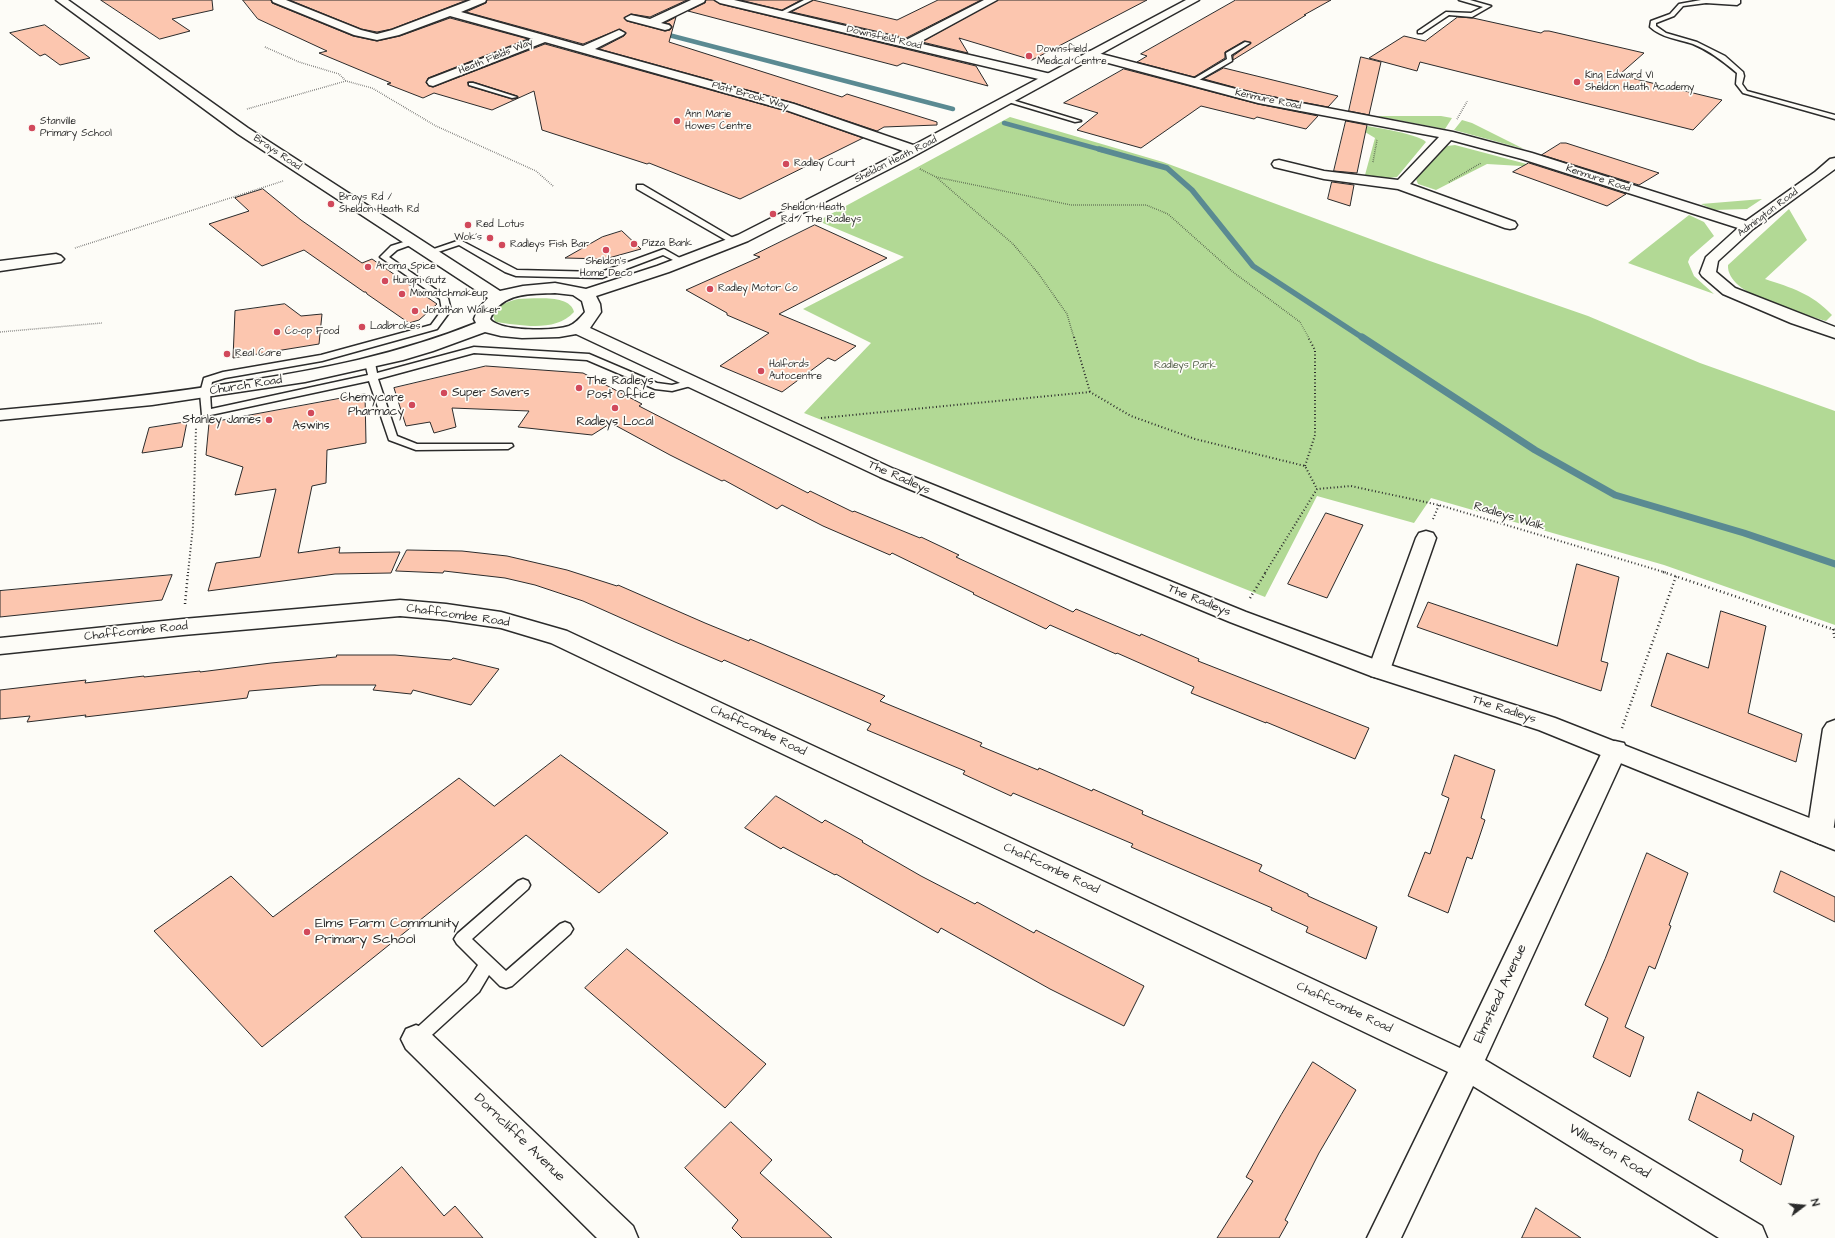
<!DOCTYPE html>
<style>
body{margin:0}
#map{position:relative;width:1835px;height:1238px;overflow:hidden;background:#fdfcf7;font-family:"Architects Daughter",sans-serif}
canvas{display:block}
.north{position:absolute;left:1783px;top:1186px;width:40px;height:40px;-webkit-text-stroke:3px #fdfcf7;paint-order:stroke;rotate:74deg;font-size:11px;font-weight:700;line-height:16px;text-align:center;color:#2b2b2b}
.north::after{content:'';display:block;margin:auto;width:14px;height:18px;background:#2b2b2b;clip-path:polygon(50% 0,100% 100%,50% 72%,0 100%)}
</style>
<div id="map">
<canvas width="1835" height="1238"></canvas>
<div class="north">N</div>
</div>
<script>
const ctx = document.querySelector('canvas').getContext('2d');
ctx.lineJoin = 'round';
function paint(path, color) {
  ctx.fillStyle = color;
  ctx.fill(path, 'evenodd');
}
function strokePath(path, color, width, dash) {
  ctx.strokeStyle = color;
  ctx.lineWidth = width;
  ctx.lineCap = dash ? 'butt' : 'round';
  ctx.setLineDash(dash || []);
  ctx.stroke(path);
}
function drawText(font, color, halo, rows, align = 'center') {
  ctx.font = font + ' "Architects Daughter",sans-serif';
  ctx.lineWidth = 3.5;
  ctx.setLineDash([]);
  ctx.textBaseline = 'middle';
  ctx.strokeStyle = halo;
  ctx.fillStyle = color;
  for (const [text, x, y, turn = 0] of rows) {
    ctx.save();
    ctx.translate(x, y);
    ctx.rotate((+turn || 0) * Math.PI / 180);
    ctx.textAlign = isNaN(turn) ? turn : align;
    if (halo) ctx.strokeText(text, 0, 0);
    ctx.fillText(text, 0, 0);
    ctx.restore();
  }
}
const green = new Path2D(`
 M 1376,116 L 1441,116 L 1452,118 L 1445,129 Z
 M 1010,117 L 1163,162 L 1198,175 L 1427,260 L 1588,316 L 1700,363 L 1835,411 L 1835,625 L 1664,565 L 1431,498 L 1414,523 L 1317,496 L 1265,597 L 804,413 L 871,343 L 803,309 L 904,257 L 818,221 Z
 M 1462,120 L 1472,123 L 1524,149 L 1454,130 Z
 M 1350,123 C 1365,126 1418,133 1426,142 L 1397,177 L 1388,178 L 1365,175 L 1375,138 Z
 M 1455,145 L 1538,167 L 1487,164 L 1436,190 L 1418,184 L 1416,179 L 1447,146 Z
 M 1762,199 L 1747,209 L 1714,210 L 1701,204 Z
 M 1789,209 L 1807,240 L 1765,279 C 1792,288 1811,293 1832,315 L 1826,321 C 1802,313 1726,296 1728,265 Z
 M 1689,215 L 1704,222 L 1714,236 L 1690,257 L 1688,262 L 1694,276 L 1714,294 L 1628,263 Z
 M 518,299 C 534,299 570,294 574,312 C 555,333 521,325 495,322 L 493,315 C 499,304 507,302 518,299 Z`);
const streamFar2 = new Path2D(`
 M 661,33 L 953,109
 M 1004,123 L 1102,150`);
const streamFar1 = new Path2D(`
 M 1099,149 L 1167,168 L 1192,190 L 1253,266 L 1363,338`);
const stream = new Path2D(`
 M 1362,337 L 1535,450 L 1615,495 L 1744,533 L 1835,564`);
const building = new Path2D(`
 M 101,0 L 212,0 L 213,10 L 172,19 L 190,31 L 160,39 Z
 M 243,0 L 271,0 L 272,3 L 353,36 L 377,41 L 400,36 L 450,18 L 528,39 L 428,78 L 426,83 L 429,86 L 433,87 L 545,44 L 786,111 L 863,138 L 740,199 L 649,163 L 647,164 L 542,130 L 534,91 L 492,110 L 434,93 L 423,98 L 387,84 L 391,83 L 319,53 L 327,51 L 258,19 ZM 468,82 L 473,82 L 517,96 L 518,98 L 512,99 L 469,86 Z
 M 290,0 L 467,0 L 392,29 L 377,32 L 361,29 Z
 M 487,0 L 687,0 L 650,17 L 631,14 L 624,18 L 627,21 L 665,31 L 670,30 L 672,27 L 670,24 L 665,23 L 676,17 L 669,42 L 842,97 L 847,94 L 937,122 L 937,125 L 884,127 L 877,131 L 794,103 L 599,49 L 624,36 L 626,33 L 620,29 L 583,44 L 466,12 L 486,3 Z
 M 706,0 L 714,0 L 720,4 L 976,66 L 988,86 L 903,63 L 897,66 L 688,11 L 705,3 Z
 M 741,0 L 801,0 L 782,10 Z
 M 813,0 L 897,20 L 938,0 L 981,0 L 906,38 L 792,12 Z
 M 998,0 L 1147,0 L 1032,60 L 959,38 L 968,53 L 922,42 Z
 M 1236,0 L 1331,0 L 1304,15 L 1306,15 L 1233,60 L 1233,56 L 1251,43 L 1244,41 L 1225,52 L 1225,58 L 1194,77 L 1137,62 L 1147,56 L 1141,54 Z
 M 1458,17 L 1473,18 L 1541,33 L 1544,31 L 1549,31 L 1644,53 L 1619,75 L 1722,100 L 1693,130 L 1420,62 L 1417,71 L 1369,58 L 1404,36 L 1425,41 Z
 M 45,25 L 90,58 L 60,65 L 45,54 L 40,56 L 10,33 Z
 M 1361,57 L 1381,62 L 1369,115 L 1349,111 Z
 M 1224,68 L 1338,96 L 1328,107 L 1259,94 L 1204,79 Z
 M 1124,69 L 1258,104 L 1318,116 L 1306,129 L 1257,117 L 1254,119 L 1201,106 L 1141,148 L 1077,130 L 1098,113 L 1064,103 Z
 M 1346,121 L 1367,125 L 1357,173 L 1334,171 Z
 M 1561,143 L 1566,143 L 1659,173 L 1639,185 L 1542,155 Z
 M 1529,163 L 1626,194 L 1607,206 L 1513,172 Z
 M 1332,182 L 1354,185 L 1350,206 L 1328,199 Z
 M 263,189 L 301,220 L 362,263 L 372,259 L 437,304 L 419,320 L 409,323 L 367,294 L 366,292 L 364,292 L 304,250 L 262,266 L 209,224 L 249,211 L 235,198 Z
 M 815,225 L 887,258 L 779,314 L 856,346 L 835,361 L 828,358 L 782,392 L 720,366 L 769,333 L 727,315 L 727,313 L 686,290 L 760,257 L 754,255 Z
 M 622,231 L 641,249 L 605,259 L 565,258 L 602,237 Z
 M 285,304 L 301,316 L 322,314 L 319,344 L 233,358 L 235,311 Z
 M 486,366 L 583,373 L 642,404 L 639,406 L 808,493 L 810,491 L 853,512 L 854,511 L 920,538 L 921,537 L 959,555 L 956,557 L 1073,612 L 1076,609 L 1140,636 L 1141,634 L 1199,659 L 1198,661 L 1369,728 L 1355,759 L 1266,722 L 1266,723 L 1191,693 L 1194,687 L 1117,653 L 1116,654 L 1050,625 L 1046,629 L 973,594 L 974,593 L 892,553 L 890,555 L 823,526 L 782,505 L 777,509 L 724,480 L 722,481 L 670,455 L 611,423 L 592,435 L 518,427 L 529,411 L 452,408 L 456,427 L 434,433 L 430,422 L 406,426 L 394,388 Z
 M 365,394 L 366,443 L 327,450 L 326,483 L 312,486 L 298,553 L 340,547 L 339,553 L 400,552 L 391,573 L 335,574 L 208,591 L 216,563 L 260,557 L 276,489 L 235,495 L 243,467 L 206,455 L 209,423 Z
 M 187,422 L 182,447 L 142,453 L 149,428 Z
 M 1326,513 L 1363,525 L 1327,598 L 1288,584 Z
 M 407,550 L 462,551 L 507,556 L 567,570 L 617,586 L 618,585 L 705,623 L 749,641 L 750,639 L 790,656 L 885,696 L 880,701 L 982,743 L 980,746 L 1038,770 L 1039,768 L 1092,791 L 1093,789 L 1143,811 L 1142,814 L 1262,865 L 1259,871 L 1308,894 L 1308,896 L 1377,927 L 1366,959 L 1306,932 L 1308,927 L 1271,910 L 1272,908 L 1131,847 L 1133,844 L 1013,793 L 1011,796 L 963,774 L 965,771 L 867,730 L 871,724 L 724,660 L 722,662 L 675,642 L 583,601 L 535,585 L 505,578 L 444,571 L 443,573 L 396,571 Z
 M 1577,564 L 1619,577 L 1601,661 L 1608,663 L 1601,691 L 1417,627 L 1428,602 L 1557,646 Z
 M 172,575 L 162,600 L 0,617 L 0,591 Z
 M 1721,611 L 1766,626 L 1748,713 L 1802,734 L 1796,762 L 1651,706 L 1667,653 L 1708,668 Z
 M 337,655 L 395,655 L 451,660 L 453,658 L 499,669 L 471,705 L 413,690 L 411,694 L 373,690 L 376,685 L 321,685 L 249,691 L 247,698 L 85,717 L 86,715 L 27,722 L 30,716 L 0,719 L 0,690 L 86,680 L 85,683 L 144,676 L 144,677 L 200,671 L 200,672 L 271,663 L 336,657 Z
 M 561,755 L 668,833 L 599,893 L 526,835 L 262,1047 L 154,931 L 231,876 L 273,917 L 459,778 L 494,806 Z
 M 1455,755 L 1495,770 L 1481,818 L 1485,820 L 1472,859 L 1467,857 L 1448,913 L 1408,896 L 1425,852 L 1430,854 L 1449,798 L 1442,795 Z
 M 776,796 L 822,823 L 825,820 L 863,841 L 862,842 L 921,876 L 975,904 L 977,902 L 1034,933 L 1036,930 L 1144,986 L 1124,1026 L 1050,989 L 941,928 L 938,933 L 836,874 L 835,875 L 783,847 L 781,849 L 745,828 Z
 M 1647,853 L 1688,873 L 1669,925 L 1671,926 L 1655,969 L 1649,966 L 1625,1027 L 1644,1037 L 1630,1077 L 1593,1057 L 1608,1018 L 1585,1005 L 1605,959 Z
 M 1781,871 L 1835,897 L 1835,922 L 1774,892 Z
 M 627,949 L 766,1064 L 725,1108 L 585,988 Z
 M 1313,1062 L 1356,1090 L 1319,1153 L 1285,1220 L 1288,1222 L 1279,1238 L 1217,1238 L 1253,1181 L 1246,1177 L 1281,1115 Z
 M 1698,1092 L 1751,1121 L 1753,1113 L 1794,1136 L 1781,1185 L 1740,1161 L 1743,1150 L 1689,1120 Z
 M 731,1122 L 772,1160 L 760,1173 L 832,1238 L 742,1238 L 732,1228 L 738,1220 L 685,1168 Z
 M 402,1167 L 444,1216 L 455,1206 L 483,1238 L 362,1238 L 345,1217 Z
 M 1536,1208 L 1581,1238 L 1522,1238 Z`);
const pathFar2 = new Path2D(`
 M 265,47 L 299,62 L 339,74 L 346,81
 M 247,109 L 346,81 L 372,88 L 436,126 L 536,171 L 553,186
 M 1457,119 L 1468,100
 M 1373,162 L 1377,140
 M 920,169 L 936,177 L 1013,244 L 1038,273 L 1067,314 L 1074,338
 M 936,177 L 1071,205 L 1146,205 L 1168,214 L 1233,272 L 1300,322 L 1309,338
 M 1449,182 L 1481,163
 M 75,248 L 283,181
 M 0,332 L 102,323`);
const pathFar1 = new Path2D(`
 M 1074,337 L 1090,392
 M 821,418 L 1090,392 L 1131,416 L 1195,439 L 1305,466 L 1317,489
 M 1305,466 L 1315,435 L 1315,350 L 1308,337
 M 1433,519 L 1439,505
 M 188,573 L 193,526 L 196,428
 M 1265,573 L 1317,489 L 1351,486 L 1439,505 L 1667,573`);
const path = new Path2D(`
 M 1663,572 L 1835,630
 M 1250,598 L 1266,572
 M 185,604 L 188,572
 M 1833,629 L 1835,640
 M 1622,728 L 1676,576`);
const lane = new Path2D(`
 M 804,0 L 812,0 L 782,15 L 777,14 Z
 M 1459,0 L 1470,0 L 1491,6 L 1472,17 L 1449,15 L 1422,33 L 1418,33 L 1418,31 L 1446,12 L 1471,13 L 1483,7 Z
 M 1701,0 L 1740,0 L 1740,3 L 1737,5 L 1706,3 L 1683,6 L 1674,16 L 1656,23 L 1656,26 L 1666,33 L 1697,42 L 1725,56 L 1743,72 L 1744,76 L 1742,84 L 1747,91 L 1835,115 L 1835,119 L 1743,93 L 1736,84 L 1737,73 C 1723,61 1710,51 1693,44 C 1678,39 1662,38 1650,27 L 1651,21 L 1670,14 L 1679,4 Z
 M 1245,42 L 1250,43 L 1231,55 L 1232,61 L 1194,83 L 1190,83 L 1190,81 L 1227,59 L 1226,53 Z
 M 469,83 L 473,83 L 517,97 L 512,98 L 469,85 Z
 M 1005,99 L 1009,99 L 1081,121 L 1075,122 L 1005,101 Z
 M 637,185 L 643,185 L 738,241 L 737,243 L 731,243 L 637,189 Z
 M 413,239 L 417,241 L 416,243 L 397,250 L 389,257 L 448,298 L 451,310 L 437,329 L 322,361 L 225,378 L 212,382 L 210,393 L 211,409 L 368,375 L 365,363 L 370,360 L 375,363 L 377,373 L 474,347 L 589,354 L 657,383 L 672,385 L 695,379 L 700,382 L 698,384 L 672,391 L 655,389 L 587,360 L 474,353 L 378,379 L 397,436 L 417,444 L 512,444 L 513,446 L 508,449 L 416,450 L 389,440 L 369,381 L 206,416 L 202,415 L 200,393 L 204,378 L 223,372 L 321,355 L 431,325 L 442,310 L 440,299 L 380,257 L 391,246 Z
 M 460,240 L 517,270 L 601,272 L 664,249 L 685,261 L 681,264 L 663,255 L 602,278 L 516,276 L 505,272 L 459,245 L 429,255 L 425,252 Z
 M 523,879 L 528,881 L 530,885 L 528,889 L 472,939 L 506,971 L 560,924 L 565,922 L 570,924 L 573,929 L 570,934 L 512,986 L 506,988 L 500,986 L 489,975 L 479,992 L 422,1044 L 416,1047 L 410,1044 L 408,1039 L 410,1034 L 467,982 L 478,965 L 457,944 L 454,939 L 457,934 L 518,881 Z`);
const street = new Path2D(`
 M 272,0 L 286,0 L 361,30 L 377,34 L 392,30 L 471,0 L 486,0 L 485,2 L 461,12 L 583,46 L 619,30 L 625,33 L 623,35 L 595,49 L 794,104 L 919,147 L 921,150 L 919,153 L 909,153 L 786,110 L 545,42 L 433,86 L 429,85 L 427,82 L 429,79 L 533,39 L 450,16 L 399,35 L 377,40 L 354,35 L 273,2 Z
 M 691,0 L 705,0 L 704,2 L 661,23 L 669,25 L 671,27 L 669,29 L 665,30 L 627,20 L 625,18 L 631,15 L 650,19 Z
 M 715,0 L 734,0 L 906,40 L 984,0 L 997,0 L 918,43 L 1051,74 L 1053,77 L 1051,80 L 1047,81 L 720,3 Z
 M 1090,51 L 1259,95 L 1453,132 L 1532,153 L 1746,221 L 1815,172 L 1830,159 L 1835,158 L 1835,169 L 1753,229 L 1718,261 L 1716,272 L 1735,288 L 1835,327 L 1835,338 L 1791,323 L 1723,294 L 1702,276 L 1700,273 L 1706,257 L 1738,228 L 1522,159 L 1451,140 L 1410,184 L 1515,222 L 1517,225 L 1515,228 L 1510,229 L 1505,228 L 1398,189 L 1324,179 L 1274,167 L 1272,164 L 1274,161 L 1279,160 L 1324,171 L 1398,180 L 1439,137 L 1258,103 L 1086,57 L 1084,55 L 1086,53 Z
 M 56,254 L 61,256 L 64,259 L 61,262 L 0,271 L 0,261 Z
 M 1426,531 L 1433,533 L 1436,538 L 1390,670 L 1387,676 L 1379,678 L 1371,676 L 1368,670 L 1416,538 L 1419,533 Z
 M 400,600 L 446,604 L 501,612 L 567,631 L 1460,1048 L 1603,750 L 1606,743 L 1615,741 L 1624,743 L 1627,750 L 1485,1060 L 1762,1226 L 1767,1238 L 1719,1238 L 1473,1086 L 1401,1238 L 1367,1238 L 1448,1072 L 551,643 L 501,628 L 446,620 L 400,616 L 183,635 L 0,654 L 0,638 L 183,619 Z
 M 1835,720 L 1835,818 L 1833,833 L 1829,840 L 1820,844 L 1811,840 L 1807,833 L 1823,729 L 1827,723 Z
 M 416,1025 L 426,1029 L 633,1226 L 638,1238 L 597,1238 L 406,1049 L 401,1039 L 406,1029 Z`);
const secondary = new Path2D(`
 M 56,0 L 68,0 L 248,128 L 500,291 L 523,286 L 555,283 L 586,289 L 657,266 L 738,235 L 895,155 L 1186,0 L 1199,0 L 905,161 L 748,241 L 669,272 L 596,296 L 600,304 L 601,312 L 590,328 L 894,469 L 1246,612 L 1387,664 L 1555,718 L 1835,828 L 1835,850 L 1539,730 L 1371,676 L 1230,622 L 880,477 L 576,334 L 559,337 L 522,338 L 501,336 L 485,332 L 433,351 L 403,360 L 305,382 L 152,405 L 0,420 L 0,410 C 80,403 159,395 238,382 C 320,370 399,354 476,323 L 474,319 L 478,309 L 488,298 L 238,134 ZM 555,293 L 573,295 L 582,301 L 585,312 C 580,318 576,323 569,326 C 554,331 500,332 490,319 C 501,292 530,294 555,293 Z`);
const markers = [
 [1029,56,4,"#d1495b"],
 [1577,82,4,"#d1495b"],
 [677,121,4,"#d1495b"],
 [32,128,4,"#d1495b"],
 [786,164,4,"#d1495b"],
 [331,204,4,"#d1495b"],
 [773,214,4,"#d1495b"],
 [468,225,4,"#d1495b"],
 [490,238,4,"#d1495b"],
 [634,244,4,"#d1495b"],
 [502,245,4,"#d1495b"],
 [606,250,4,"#d1495b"],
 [368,267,4,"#d1495b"],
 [385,281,4,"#d1495b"],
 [710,289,4,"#d1495b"],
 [402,294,4,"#d1495b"],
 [415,311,4,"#d1495b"],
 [362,327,4,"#d1495b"],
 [277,332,4,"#d1495b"],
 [227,354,4,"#d1495b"],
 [761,371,4,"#d1495b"],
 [579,388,4,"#d1495b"],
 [444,393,4,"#d1495b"],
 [412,405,4,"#d1495b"],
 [615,408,4,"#d1495b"],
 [311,413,4,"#d1495b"],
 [269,420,4,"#d1495b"],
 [307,932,4,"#d1495b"]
];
const farStreetnames = [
 ["Downsfield Road",884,38,13],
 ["Heath Fields Way",496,57,-22],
 ["Platt Brook Way",750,96,16],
 ["Kenmure Road",1268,100,12],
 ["Brays Road",277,153,34],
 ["Sheldon Heath Road",896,160,-27],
 ["Kenmure Road",1598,179,18],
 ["Admington Road",1768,213,-37]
];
const farPoinames = [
 ["Downsfield",1037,50],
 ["Medical Centre",1037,62],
 ["King Edward VI",1585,76],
 ["Sheldon Heath Academy",1585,88],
 ["Ann Marie",685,115],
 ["Howes Centre",685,127],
 ["Stanville",40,122],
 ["Primary School",40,134],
 ["Radley Court",794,164],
 ["Brays Rd /",339,198],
 ["Sheldon Heath Rd",339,210],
 ["Sheldon Heath",781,208],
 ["Rd / The Radleys",781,220],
 ["Red Lotus",476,225],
 ["Wok's",482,238,"right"],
 ["Pizza Bank",642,244],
 ["Radleys Fish Bar",510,245],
 ["Sheldon's",606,262,"center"],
 ["Home Deco",606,274,"center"],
 ["Aroma Spice",376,267],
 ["Hungri Gutz",393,281],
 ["Radley Motor Co",718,289],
 ["Mixmatchmakeup",410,294],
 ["Jonathan Walker",423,311],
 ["Ladbrokes",370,327],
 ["Co-op Food",285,332],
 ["Real Care",235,354],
 ["Halfords",769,365],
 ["Autocentre",769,377]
];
const farParknames = [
 ["Radleys Park",1185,366]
];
const poiNames = [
 ["The Radleys",587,381],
 ["Post Office",587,395],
 ["Super Savers",452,393],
 ["Chemycare",404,398,"right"],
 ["Pharmacy",404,412,"right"],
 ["Stanley James",261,420,"right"],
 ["Radleys Local",615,422,"center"],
 ["Aswins",311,426,"center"]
];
const streetNames = [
 ["Church Road",246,386,-9],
 ["The Radleys",899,478,24],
 ["Radleys Walk",1509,517,17],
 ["The Radleys",1199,601,22],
 ["Chaffcombe Road",458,616,8],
 ["Chaffcombe Road",136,632,-6],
 ["The Radleys",1504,710,18],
 ["Chaffcombe Road",758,731,25],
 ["Chaffcombe Road",1051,869,25],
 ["Chaffcombe Road",1344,1008,25]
];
const nearPoinames = [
 ["Elms Farm Community",315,924],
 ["Primary School",315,940]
];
const nearStreetnames = [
 ["Elmstead Avenue",1501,994,-65],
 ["Dorncliffe Avenue",519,1138,44],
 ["Willaston Road",1609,1152,31]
];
paint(green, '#b2d995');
strokePath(streamFar2, '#5a8a92', 4.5);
strokePath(streamFar1, '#5a8a92', 5.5);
strokePath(stream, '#5a8a92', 7);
paint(building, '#fcc6af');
strokePath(building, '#2b2b2b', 1);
strokePath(lane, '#2b2b2b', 3);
strokePath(street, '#2b2b2b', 3);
strokePath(secondary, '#2b2b2b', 3);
strokePath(pathFar2, '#2b2b2b', 1.5, [0.5, 1.5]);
strokePath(pathFar1, '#2b2b2b', 2, [1, 2.5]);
strokePath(path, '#2b2b2b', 2.5, [1, 3]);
paint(lane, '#fdfcf7');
paint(street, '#fdfcf7');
paint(secondary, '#fdfcf7');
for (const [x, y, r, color] of markers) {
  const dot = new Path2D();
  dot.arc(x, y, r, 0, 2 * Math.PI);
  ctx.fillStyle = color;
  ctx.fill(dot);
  strokePath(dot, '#fdfcf7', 1.5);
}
drawText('10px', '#2b2b2b', '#fdfcf7', farStreetnames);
drawText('10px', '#2b2b2b', '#fdfcf7', farPoinames, 'left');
drawText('10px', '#545f4b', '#fdfcf7', farParknames);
drawText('12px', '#2b2b2b', '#fdfcf7', poiNames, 'left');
drawText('12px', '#2b2b2b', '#fdfcf7', streetNames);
drawText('14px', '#2b2b2b', '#fdfcf7', nearPoinames, 'left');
drawText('14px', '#2b2b2b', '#fdfcf7', nearStreetnames);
</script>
